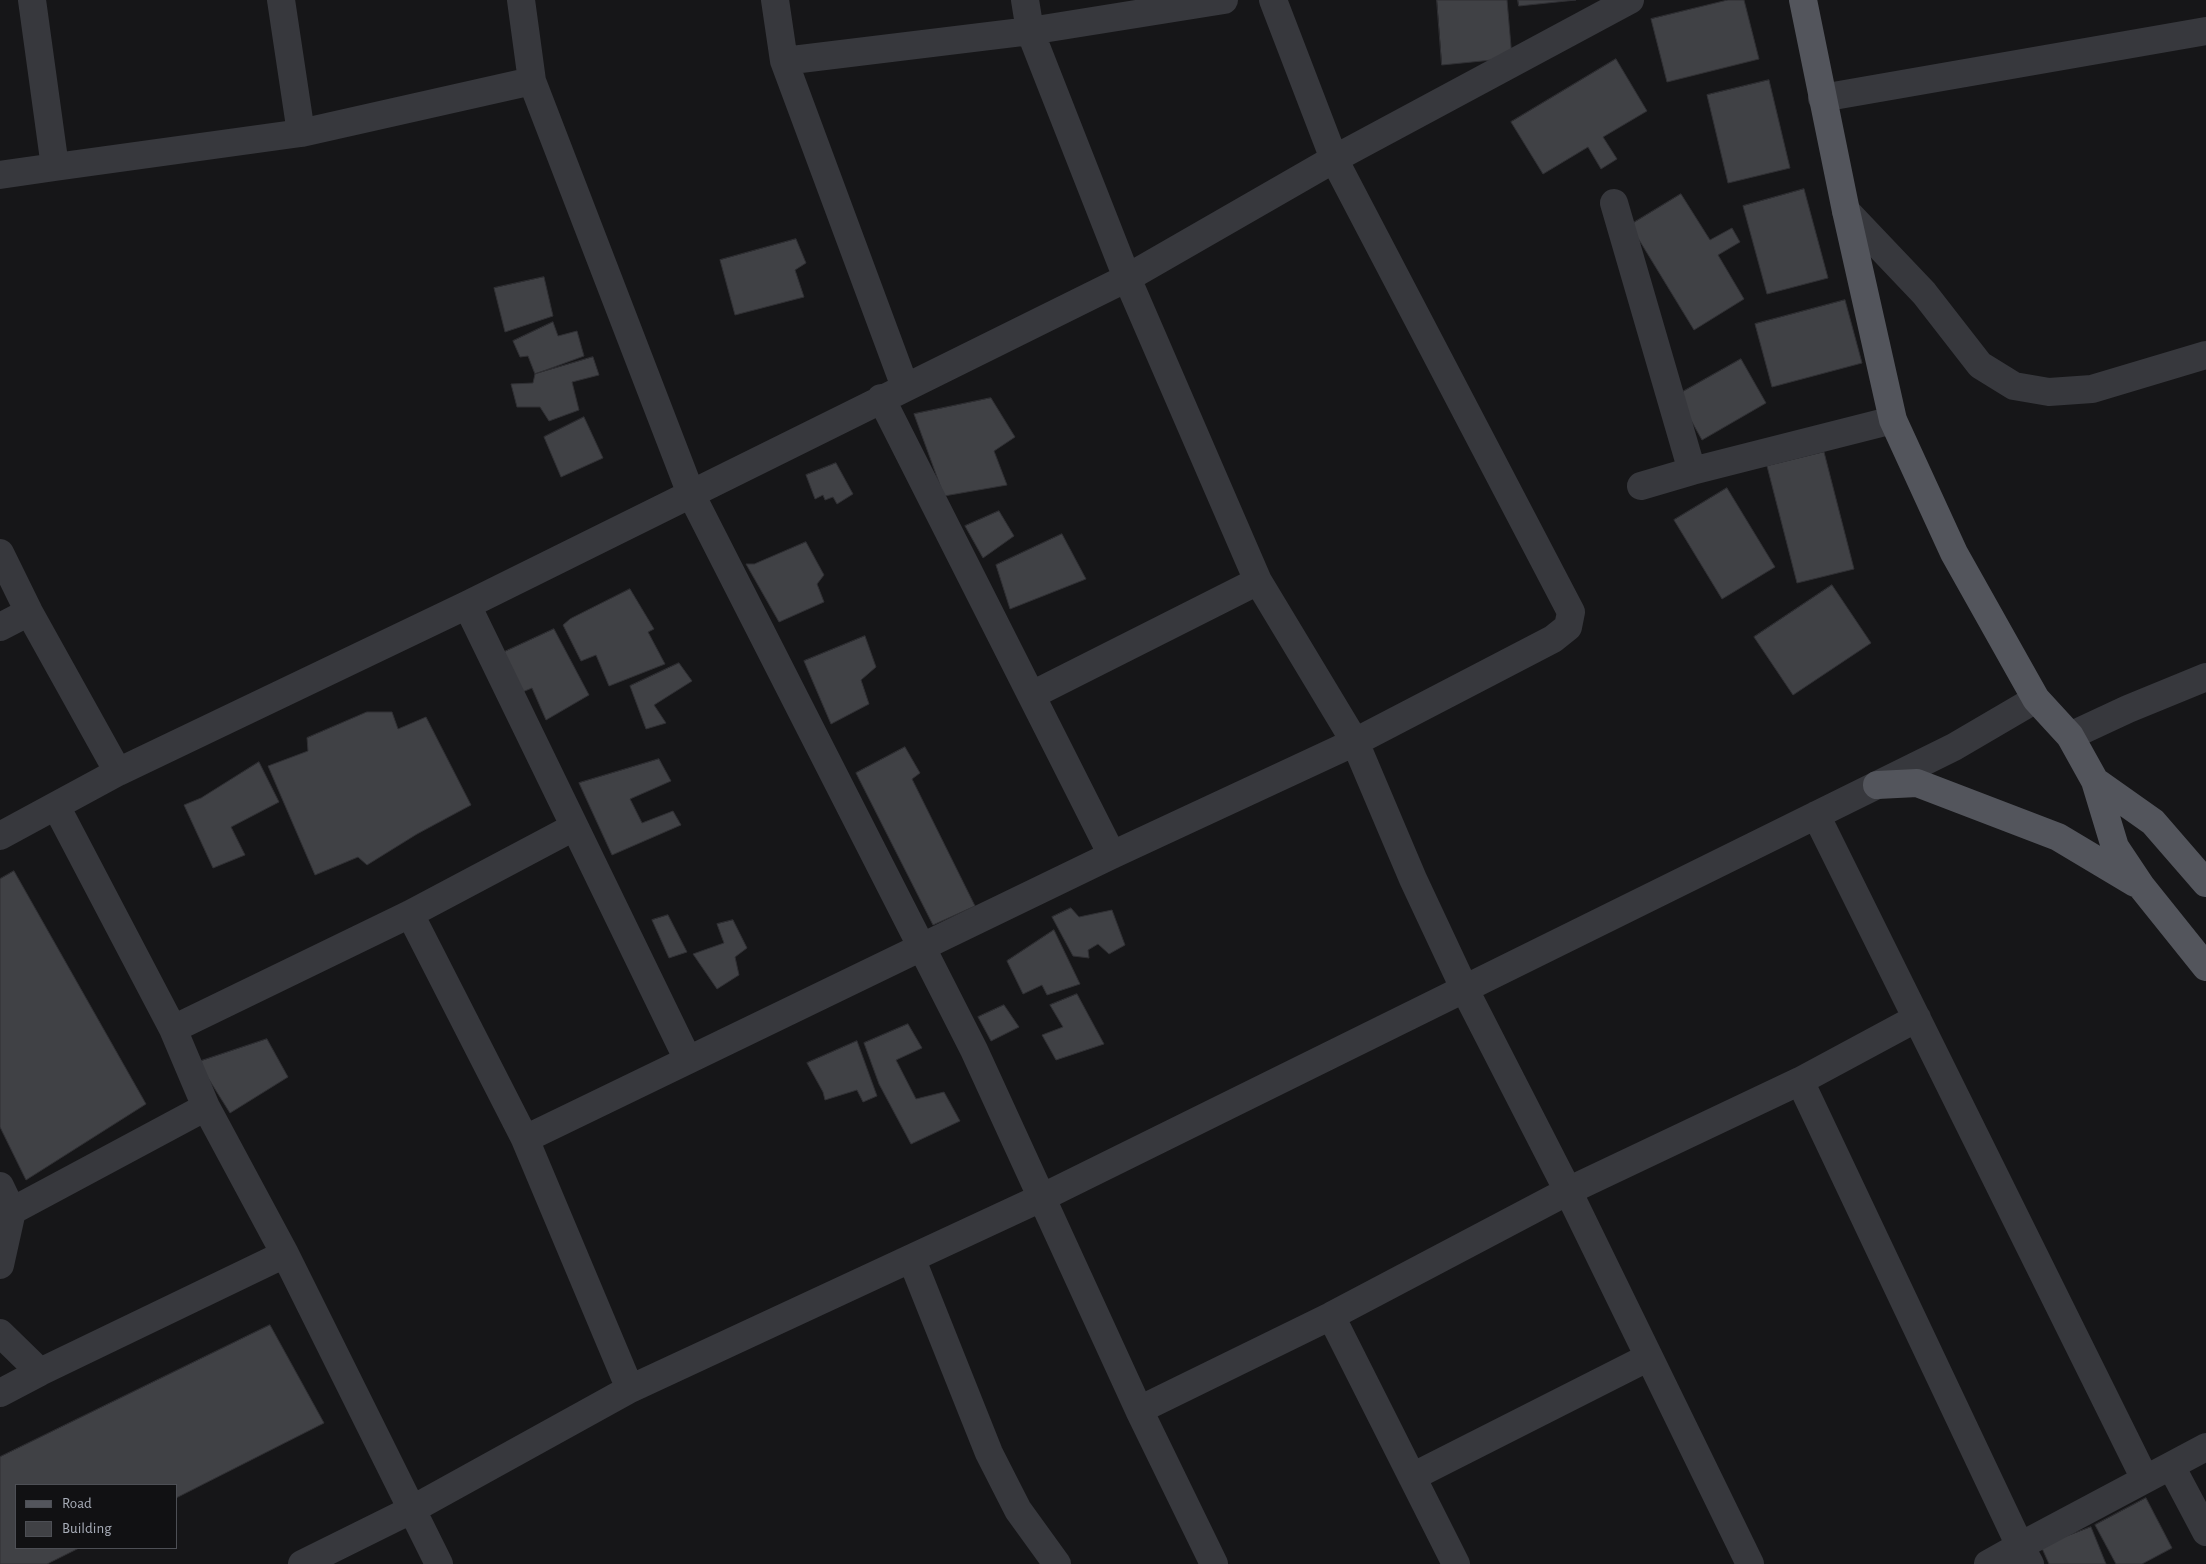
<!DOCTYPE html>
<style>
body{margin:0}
#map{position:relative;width:2206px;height:1564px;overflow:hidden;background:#161618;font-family:"Alegreya Sans",sans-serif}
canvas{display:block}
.legend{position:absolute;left:15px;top:1484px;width:162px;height:65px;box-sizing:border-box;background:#111113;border:1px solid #4d4f55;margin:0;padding:6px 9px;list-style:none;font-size:15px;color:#a8adb8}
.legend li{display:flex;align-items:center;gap:10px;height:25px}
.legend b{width:25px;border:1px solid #4d4f55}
</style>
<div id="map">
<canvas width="2206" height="1564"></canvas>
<ul class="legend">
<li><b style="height:6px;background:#53555c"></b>Road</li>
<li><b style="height:14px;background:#404145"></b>Building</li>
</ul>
</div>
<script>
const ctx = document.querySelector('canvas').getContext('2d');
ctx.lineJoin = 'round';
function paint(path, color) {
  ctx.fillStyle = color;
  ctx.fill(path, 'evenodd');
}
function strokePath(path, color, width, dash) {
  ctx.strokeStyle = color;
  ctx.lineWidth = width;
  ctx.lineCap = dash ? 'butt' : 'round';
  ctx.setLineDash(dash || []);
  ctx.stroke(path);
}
const building = new Path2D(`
 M 1437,0 L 1507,0 L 1512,58 L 1442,65 Z
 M 1518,0 L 1576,0 L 1519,6 Z
 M 1728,0 L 1744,0 L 1759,59 L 1667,82 L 1651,19 Z
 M 1616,59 L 1647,111 L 1603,137 L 1617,159 L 1601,169 L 1588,147 L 1543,174 L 1511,122 Z
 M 1769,80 L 1790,168 L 1728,183 L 1707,95 Z
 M 1804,189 L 1828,278 L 1767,294 L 1743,206 Z
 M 1681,194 L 1710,240 L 1732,228 L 1740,242 L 1718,255 L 1744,299 L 1694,330 L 1630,225 Z
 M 796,239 L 806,263 L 795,270 L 804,297 L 735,315 L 720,260 Z
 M 544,277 L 553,316 L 505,332 L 494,288 Z
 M 1845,300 L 1862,363 L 1772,387 L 1755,324 Z
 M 553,322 L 558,336 L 577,331 L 584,356 L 535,374 L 528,356 L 520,357 L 513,341 Z
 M 593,357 L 599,375 L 572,382 L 579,410 L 549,421 L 540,407 L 517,407 L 511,384 L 533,383 L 535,374 Z
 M 1741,359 L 1766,403 L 1702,440 L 1677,395 Z
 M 991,398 L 1015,437 L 994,451 L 1007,485 L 944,496 L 914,414 Z
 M 584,417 L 603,458 L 561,477 L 544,437 Z
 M 1824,452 L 1854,569 L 1797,583 L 1767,466 Z
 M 836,463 L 853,494 L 837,504 L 833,497 L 825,500 L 823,495 L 815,499 L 806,475 Z
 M 1727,488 L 1775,567 L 1722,599 L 1674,520 Z
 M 999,511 L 1014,536 L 983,558 L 965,526 Z
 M 1062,534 L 1086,579 L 1010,609 L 996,565 Z
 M 806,542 L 824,575 L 817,584 L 824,602 L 779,622 L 746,564 L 754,564 Z
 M 1832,585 L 1871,643 L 1793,695 L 1754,637 Z
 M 630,589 L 654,629 L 648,632 L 665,664 L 609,686 L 596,655 L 581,661 L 563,625 L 570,619 Z
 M 554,629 L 589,695 L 546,720 L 532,688 L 520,693 L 502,653 Z
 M 865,636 L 876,667 L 861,680 L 869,704 L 831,724 L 804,661 Z
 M 679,663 L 692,681 L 654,705 L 666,723 L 646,729 L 630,686 Z
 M 367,712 L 392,712 L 398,729 L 426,717 L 471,805 L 417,834 L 367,865 L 358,857 L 315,875 L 268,766 L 308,751 L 307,738 Z
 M 905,747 L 920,773 L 912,779 L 975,906 L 933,925 L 856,773 Z
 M 659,759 L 671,781 L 630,799 L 642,823 L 673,811 L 681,825 L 612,855 L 579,783 Z
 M 259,762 L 279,802 L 231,827 L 245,855 L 213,868 L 184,805 L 201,798 Z
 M 14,871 L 146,1104 L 26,1180 L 0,1127 L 0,879 Z
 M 1071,908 L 1079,917 L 1112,910 L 1125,945 L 1109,954 L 1098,944 L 1088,950 L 1089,958 L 1073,956 L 1052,917 Z
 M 668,915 L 687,952 L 669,958 L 652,920 Z
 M 733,920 L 747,948 L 735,957 L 739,975 L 717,989 L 693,954 L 724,943 L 717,924 Z
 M 1054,930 L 1080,984 L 1047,995 L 1042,985 L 1023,994 L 1007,961 Z
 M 1077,994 L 1104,1044 L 1056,1060 L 1042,1035 L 1063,1027 L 1050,1005 Z
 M 1004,1005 L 1019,1027 L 991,1041 L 978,1017 Z
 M 908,1024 L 922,1048 L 896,1060 L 916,1099 L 944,1092 L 960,1121 L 911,1144 L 879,1084 L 864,1043 Z
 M 267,1039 L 288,1077 L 230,1113 L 198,1062 Z
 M 857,1041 L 877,1096 L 863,1102 L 857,1090 L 825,1100 L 823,1092 L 807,1063 Z
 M 270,1325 L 324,1423 L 176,1498 L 176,1485 L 16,1485 L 16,1548 L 79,1548 L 47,1564 L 0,1564 L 0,1457 Z
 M 2146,1498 L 2172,1548 L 2142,1564 L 2116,1564 L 2095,1525 Z
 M 2091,1527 L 2106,1564 L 2049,1564 L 2041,1546 Z`);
const minor = new Path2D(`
 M 32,0 L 55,167 L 301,133 L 532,81
 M 281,0 L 301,133
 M 521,0 L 532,81 L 691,494 L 974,1050 L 1139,1410 L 1214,1564
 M 775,0 L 784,61 L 905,387
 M 1025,0 L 1030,31 L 1127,278 L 1258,581 L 1355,742 L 1413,879 L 1465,990 L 1568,1191 L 1750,1564
 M 784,61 L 1030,31 L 1224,0
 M 1822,98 L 2206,31
 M 0,175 L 55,167
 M 1614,203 L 1692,471 L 1893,420
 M 1846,211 L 1924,293 L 1980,365 L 2014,386 L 2049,392 L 2092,389 L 2206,355
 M 881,398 L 1112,855
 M 1641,486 L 1692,471
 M 0,553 L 29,612 L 118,772
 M 467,605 L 688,1060
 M 0,627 L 29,612
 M 1032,695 L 1258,581
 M 2070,736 L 2128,709 L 2206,677
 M 1816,815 L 2145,1479
 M 0,836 L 118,772 L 467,605 L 1127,278 L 1334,159 L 1630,0
 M 410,914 L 525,1139 L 630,1389
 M 173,1029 L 410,914 L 574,827
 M 1800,1081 L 2020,1546 L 1988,1564
 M 525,1139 L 1112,855 L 1355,742 L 1553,639 L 1568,627 L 1571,612 L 1334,159 L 1273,0
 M 0,1186 L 12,1211 L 206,1107
 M 285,1254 L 439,1564
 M 912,1260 L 989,1453 L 1018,1510 L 1057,1564
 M 0,1265 L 12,1211
 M 1331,1316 L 1456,1564
 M 0,1333 L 40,1372
 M 0,1393 L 40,1372 L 285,1254 L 206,1107 L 173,1029 L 56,806
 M 1139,1410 L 1331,1316 L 1568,1191 L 1800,1081 L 1917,1018
 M 2171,1466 L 2206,1532
 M 1412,1477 L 1649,1357
 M 302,1564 L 411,1510 L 630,1389 L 1041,1198 L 1954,747 L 2036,699
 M 2030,1564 L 2020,1546 L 2206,1447`);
const major = new Path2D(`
 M 1803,0 L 1846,211 L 1893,420 L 1954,553 L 2036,699 L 2070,736 L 2095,781 L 2115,847 L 2141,886 L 2206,967
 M 2095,781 L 2153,822 L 2206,883
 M 1877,785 L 1917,783 L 2058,837 L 2135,883`);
paint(building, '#404145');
strokePath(building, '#303034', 1);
strokePath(minor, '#37383d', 28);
strokePath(major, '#53555c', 28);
</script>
